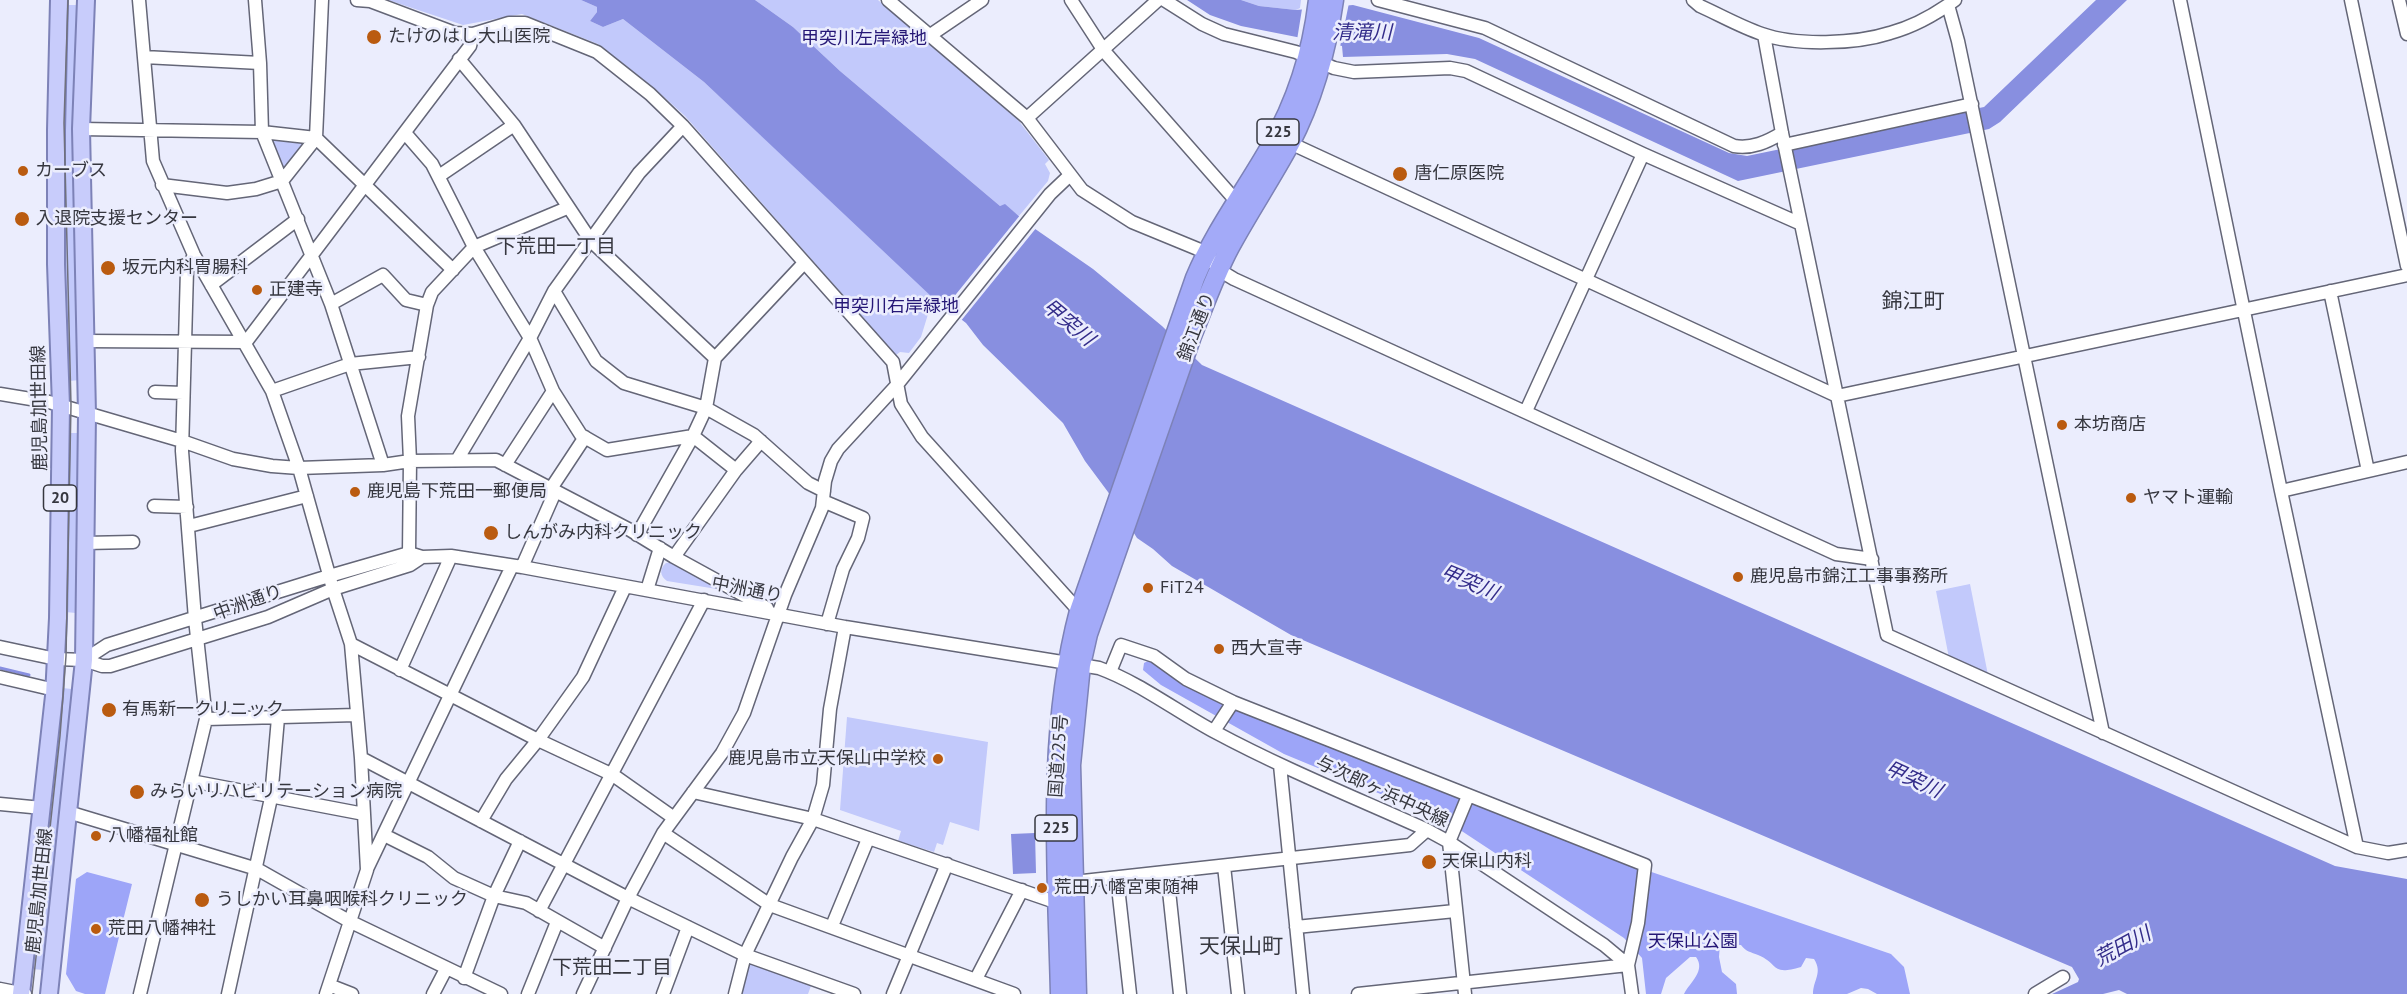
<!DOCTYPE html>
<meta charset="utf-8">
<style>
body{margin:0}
canvas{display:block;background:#ebedfd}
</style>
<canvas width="2407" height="994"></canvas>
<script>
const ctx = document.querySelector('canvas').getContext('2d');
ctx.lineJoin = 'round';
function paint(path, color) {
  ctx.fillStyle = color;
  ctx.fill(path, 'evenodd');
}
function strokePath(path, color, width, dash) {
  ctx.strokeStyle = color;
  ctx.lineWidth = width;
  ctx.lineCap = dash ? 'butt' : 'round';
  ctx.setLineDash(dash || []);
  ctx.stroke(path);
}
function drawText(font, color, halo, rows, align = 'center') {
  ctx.font = font + ' "PT Sans","Noto Sans JP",sans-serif';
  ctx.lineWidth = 5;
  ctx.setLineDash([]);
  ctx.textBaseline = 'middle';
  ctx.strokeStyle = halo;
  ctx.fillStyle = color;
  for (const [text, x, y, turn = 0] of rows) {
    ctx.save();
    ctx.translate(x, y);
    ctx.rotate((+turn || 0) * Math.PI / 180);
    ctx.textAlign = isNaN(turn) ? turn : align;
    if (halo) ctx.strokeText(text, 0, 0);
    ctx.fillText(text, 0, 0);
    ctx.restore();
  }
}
const green = new Path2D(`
 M 388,0 L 581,0 L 597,7 L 597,12 L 590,21 L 603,27 L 623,19 L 704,82 L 932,295 L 933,298 L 921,337 L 909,353 L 900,352 L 896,355 L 685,116 L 653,87 L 598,44 L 522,14 L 463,25 Z
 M 755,0 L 878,0 L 1018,120 L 1049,160 L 1045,164 L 1050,173 L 1048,181 L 1019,216 L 1005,205 L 1000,206 L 840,71 L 793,27 Z
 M 1241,0 L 1301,0 L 1300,8 L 1296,10 L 1259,6 Z
 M 67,5 L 77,5 L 75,113 L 80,380 L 69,381 L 63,182 Z
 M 271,137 L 305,142 L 287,171 L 282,171 Z
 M 69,433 L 80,433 L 76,613 L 65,612 Z
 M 673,562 L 723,590 L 667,581 C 660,576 659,569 666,563 Z
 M 1970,584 L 1988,675 L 1949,658 L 1936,591 Z
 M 62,688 L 72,689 L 43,970 L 32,969 Z
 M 847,717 L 988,742 L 979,831 L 950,822 L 943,845 L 937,843 L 934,852 L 898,841 L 901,831 L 840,810 Z
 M 751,960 L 812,983 L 808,994 L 738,994 L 747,962 Z`);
const forest = new Path2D(`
 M 1152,659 L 1183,683 L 1634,866 L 1891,954 L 1904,967 L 1910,994 L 1877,994 L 1868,989 L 1861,988 L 1847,994 L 1813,994 C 1813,980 1823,973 1814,959 L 1806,958 L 1801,967 C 1770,976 1780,964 1758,955 C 1751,952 1746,952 1741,945 C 1735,945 1726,942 1720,944 L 1719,957 L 1722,972 L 1736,984 L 1737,994 L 1684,994 C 1690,982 1706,971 1696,957 L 1690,957 L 1666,978 L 1661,994 L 1646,994 L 1642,958 L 1624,938 L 1448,822 L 1284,754 L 1161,685 L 1143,670 L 1144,663 Z
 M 87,872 L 132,884 L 105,994 L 85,994 L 76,991 L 66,974 L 76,879 Z`);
const water = new Path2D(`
 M 581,0 L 755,0 L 793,27 L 840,71 L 1000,206 L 1005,204 L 1028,224 L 1093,269 L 1162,326 L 1202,365 L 2335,866 L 2407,879 L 2407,994 L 2127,994 L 2119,990 L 2103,994 L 2052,994 L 2078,982 L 2079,979 L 2072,967 L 1291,635 L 1172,566 L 1153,549 L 1137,538 L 1108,492 L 1085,461 L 1063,423 L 983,345 L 966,323 L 933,298 L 704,82 L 623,19 L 603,27 L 590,21 L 597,12 L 597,7 Z
 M 1187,0 L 1241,0 L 1259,6 L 1296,10 L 1353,5 L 1479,38 L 1729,153 L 1747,156 L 1984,107 L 2096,0 L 2127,0 L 2000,122 L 1989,129 L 1738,181 L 1475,59 L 1447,54 L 1343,57 L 1342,46 L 1241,26 L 1210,15 Z
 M 1035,833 L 1036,873 L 1013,874 L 1011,834 Z`);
const pier = new Path2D(`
 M 1349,3 L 1340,47 L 1297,40 L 1302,9 L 1300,7 Z
 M 1021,214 L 1037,227 L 960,322 L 944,309 Z`);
const stream = new Path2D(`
 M 0,668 L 29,675`);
const minor = new Path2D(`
 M 139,0 L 153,161 L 194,255 L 272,391 L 299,468 L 333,589 L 351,644 L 361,758 L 367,870 L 326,994
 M 255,0 L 260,63 L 262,132 L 331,304 L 383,465
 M 357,0 L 370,1 L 455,33 L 473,34 L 509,23 L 525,23 L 597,52 L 650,94 L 683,126 L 893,362 L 901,404 L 922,437 L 1079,611
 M 888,0 L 1027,118 L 1082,190 L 1132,222 L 1205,252 L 1219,270 L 1234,279 L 1836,554 L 1872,559
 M 1071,0 L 1104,51 L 1237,202
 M 1164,0 L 1202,24 L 1224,34 L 1296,52 L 1334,68 L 1354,72 L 1450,68 L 1466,71 L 1643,154 L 1801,224
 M 1378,0 L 1485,28 L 1734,146 C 1752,149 1767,142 1782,133
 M 1693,0 L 1700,6 C 1720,15 1741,27 1762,34 C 1796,46 1856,44 1890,33 C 1912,27 1936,14 1955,0
 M 2180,0 L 2281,491 L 2357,847
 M 2351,0 L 2407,266
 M 2399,0 L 2407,34
 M 1948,5 L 1958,41 L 2103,733
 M 1764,35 L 1782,133 L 1887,635 L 2357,847 L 2388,853 L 2407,850
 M 929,36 L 982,0
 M 144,57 L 260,63
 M 459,59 L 514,125 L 591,241 L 715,358
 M 1027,118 L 1158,0
 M 81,129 L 262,132 L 316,138 L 453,270
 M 405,133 L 432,164 L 474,247 L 530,338 L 553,391 L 581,435 L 607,450 L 693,436 L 736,470
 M 1290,143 L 1837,396 L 2407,275
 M 1784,145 L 1972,104
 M 439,176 L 514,125
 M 162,185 L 227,193 L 256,189 L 282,181 L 316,138 L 322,0
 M 211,285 L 298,219
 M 554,291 L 596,361 L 624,383 L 706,408 L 754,435 L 808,483 L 824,491
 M 2330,291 L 2368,471
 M 331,304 L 383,275 L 406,300 L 427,305
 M 85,341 L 246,342 L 470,46 L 473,34
 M 272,391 L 350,364 L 419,357
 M 155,392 L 183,393
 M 0,394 L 49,402 L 182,441 L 233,459 L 272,466 L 299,468 L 383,465 L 410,461 L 496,460 L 630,530 L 674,557 L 767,608
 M 1526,411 L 1643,154
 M 457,460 L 530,338 L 554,291 L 639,173 L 683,126
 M 505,465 L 553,391
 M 550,490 L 585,437
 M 2281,491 L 2407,462
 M 823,501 L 863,518 L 858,538 L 843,569 L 827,624
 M 154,506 L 187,507
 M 189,526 L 307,496
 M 637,535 L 693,436 L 706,408 L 715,358 L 804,263
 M 85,543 L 133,542
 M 409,553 L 410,461 L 408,416 L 427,305 L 432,292 L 474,247 L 567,208
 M 674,557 L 736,470 L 761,441
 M 522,567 L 555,492
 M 647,590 L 660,548
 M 351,644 L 538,740 L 613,775 L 674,818
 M 0,647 L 56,659 L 84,660 L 102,666 L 110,666 L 268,617 L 333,589 L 410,565 L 422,557
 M 84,660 L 107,645 L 319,579 L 409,553 L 422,557 L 451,556 L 522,567 L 845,627 L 1099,668 C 1140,683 1176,711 1215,732 C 1284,769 1356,798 1427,830 L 1449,842 L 1604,945 L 1628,965
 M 400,670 L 451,556
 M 1110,672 L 1121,645 L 1154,656 L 1186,679 L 1233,702 L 1645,865 L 1638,923 L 1628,965 L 1632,994
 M 0,677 L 55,690
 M 206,719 L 356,715
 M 1214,731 L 1233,702
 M 361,758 L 628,898 L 745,955 L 854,994
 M 1280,765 L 1303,994
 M 191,781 L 364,814
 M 693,792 L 813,819 L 1058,903
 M 0,804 L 42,808
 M 68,812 L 257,869 L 349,921 L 501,994
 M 481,821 L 506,779 L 538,740 L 583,677 L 625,587
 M 663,833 L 770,905 L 1014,994
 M 384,835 L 428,857 L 454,878 L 494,896 L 526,903 L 605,948
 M 1224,866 L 1238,994
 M 367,869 L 512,566
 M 1167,872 L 1180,994
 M 1117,878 L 1130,994
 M 1074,882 L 1410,845 L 1427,830
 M 539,911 L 704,600
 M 832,926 L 868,839
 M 1296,927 L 1455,911
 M 464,978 L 494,896 L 520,841
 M 976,979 L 1022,890
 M 329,985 L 352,994
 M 0,989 L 25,994
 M 140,994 L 206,719 L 195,619 L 182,451 L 187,270 L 194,255
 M 228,994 L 271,798 L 278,718
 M 433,994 L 446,969
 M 528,994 L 557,922
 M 583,994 L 628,898 L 663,833 L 722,753 L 744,713 L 785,595 L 822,508 L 825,481 L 831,461 L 838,449 L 896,386 L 1050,194 L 1070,175
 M 663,994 L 688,927
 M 735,994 L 745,955 L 792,857 L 813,819 L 823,785 L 830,709 L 845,627
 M 893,994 L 947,864
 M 1358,994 L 1628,965
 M 1465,994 L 1449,842 L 1468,796
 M 2035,994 L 2063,977`);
const major = new Path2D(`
 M 21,994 L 54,696 L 58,618 L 61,406 L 56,264 L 56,130 L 59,0
 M 49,994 L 84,660 L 87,414 L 81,129 L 86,0`);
const highway = new Path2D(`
 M 1060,994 C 1057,866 1046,736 1079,611 L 1195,278 C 1214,232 1245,191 1270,147 C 1296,102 1312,52 1318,0
 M 1077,994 L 1071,765 L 1081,665 L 1088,634 L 1192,336 C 1204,306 1215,275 1230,247 C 1249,212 1271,179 1290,144 C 1313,100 1327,49 1334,0`);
const tram = new Path2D(`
 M 32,994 L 60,736 L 66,656 L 71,405 L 64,123 L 68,0`);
const markers = [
 [374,37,8,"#ba5b10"],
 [23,171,6,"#ba5b10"],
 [1400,174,8,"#ba5b10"],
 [22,219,8,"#ba5b10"],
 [108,268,8,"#ba5b10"],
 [257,290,6,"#ba5b10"],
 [2062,425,6,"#ba5b10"],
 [355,492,6,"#ba5b10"],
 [2131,498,6,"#ba5b10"],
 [491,533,8,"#ba5b10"],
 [1738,577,6,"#ba5b10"],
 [1148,588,6,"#ba5b10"],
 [1219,649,6,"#ba5b10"],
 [109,710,8,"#ba5b10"],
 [938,759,6,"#ba5b10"],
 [137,792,8,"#ba5b10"],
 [96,836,6,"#ba5b10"],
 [1429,862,8,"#ba5b10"],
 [1042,888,6,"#ba5b10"],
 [202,900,8,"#ba5b10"],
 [96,929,6,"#ba5b10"]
];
const shields = [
 [1278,132,42],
 [60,498,33],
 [1056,828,42]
];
const shieldNames = [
 ["225",1278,132],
 ["20",60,498],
 ["225",1056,828]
];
const poiNames = [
 ["たけのはし大山医院",388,37],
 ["カーブス",35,171],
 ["唐仁原医院",1414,174],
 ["入退院支援センター",36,219],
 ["坂元内科胃腸科",122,268],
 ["正建寺",269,290],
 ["本坊商店",2074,425],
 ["鹿児島下荒田一郵便局",367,492],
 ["ヤマト運輸",2143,498],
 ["しんがみ内科クリニック",504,533],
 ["鹿児島市錦江工事事務所",1750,577],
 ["FiT24",1160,588],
 ["西大宣寺",1231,649],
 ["有馬新一クリニック",122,710],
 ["鹿児島市立天保山中学校",926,759,"right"],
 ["みらいリハビリテーション病院",150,792],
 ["八幡福祉館",108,836],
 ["天保山内科",1442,862],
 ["荒田八幡宮東随神",1054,888],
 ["うしかい耳鼻咽喉科クリニック",216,900],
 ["荒田八幡神社",108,929]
];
const parkNames = [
 ["甲突川左岸緑地",864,39],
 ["甲突川右岸緑地",896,307],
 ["天保山公園",1693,942]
];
const streetNames = [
 ["錦江通り",1197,327,-69],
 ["鹿児島加世田線",40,408,-91],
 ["中洲通り",747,590,11],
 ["中洲通り",248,603,-20],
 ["国道225号",1059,756,-86],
 ["与次郎ヶ浜中央線",1382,792,25],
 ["鹿児島加世田線",40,891,-84]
];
const waterNames = [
 ["清滝川",1362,33],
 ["甲突川",1068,323,40],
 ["甲突川",1469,583,23],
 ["甲突川",1913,780,25],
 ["荒田川",2123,947,-28]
];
const neighbourhoodNames = [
 ["下荒田一丁目",556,247],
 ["下荒田二丁目",612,968]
];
const quarterNames = [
 ["錦江町",1913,302],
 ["天保山町",1241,947]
];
paint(green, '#c2c9fb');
paint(forest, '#9da5f8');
paint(water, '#888fe0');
paint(pier, '#ebedfd');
strokePath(stream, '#888fe0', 3);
strokePath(minor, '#646677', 15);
strokePath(major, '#7d82b7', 20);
strokePath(highway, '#7d82b7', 21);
strokePath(minor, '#fff', 12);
strokePath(major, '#c8ccfb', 16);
strokePath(highway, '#a3aaf8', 18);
strokePath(tram, '#70717c', 1.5);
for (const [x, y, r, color] of markers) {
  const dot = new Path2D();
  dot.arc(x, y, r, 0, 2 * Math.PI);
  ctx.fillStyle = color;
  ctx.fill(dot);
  strokePath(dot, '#ebedfd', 2);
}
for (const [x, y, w] of shields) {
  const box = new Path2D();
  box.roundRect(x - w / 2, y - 13, w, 26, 4.5);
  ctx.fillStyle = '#ebedfd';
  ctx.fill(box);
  strokePath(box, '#36373f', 1.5);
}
drawText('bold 16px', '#36373f', null, shieldNames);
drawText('18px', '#36373f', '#ebedfd', poiNames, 'left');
drawText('18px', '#251776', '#ebedfd', parkNames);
drawText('18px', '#36373f', '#ebedfd', streetNames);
drawText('italic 20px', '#332c8a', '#ebedfd', waterNames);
drawText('20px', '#36373f', '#ebedfd', neighbourhoodNames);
drawText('21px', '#36373f', '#ebedfd', quarterNames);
</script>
